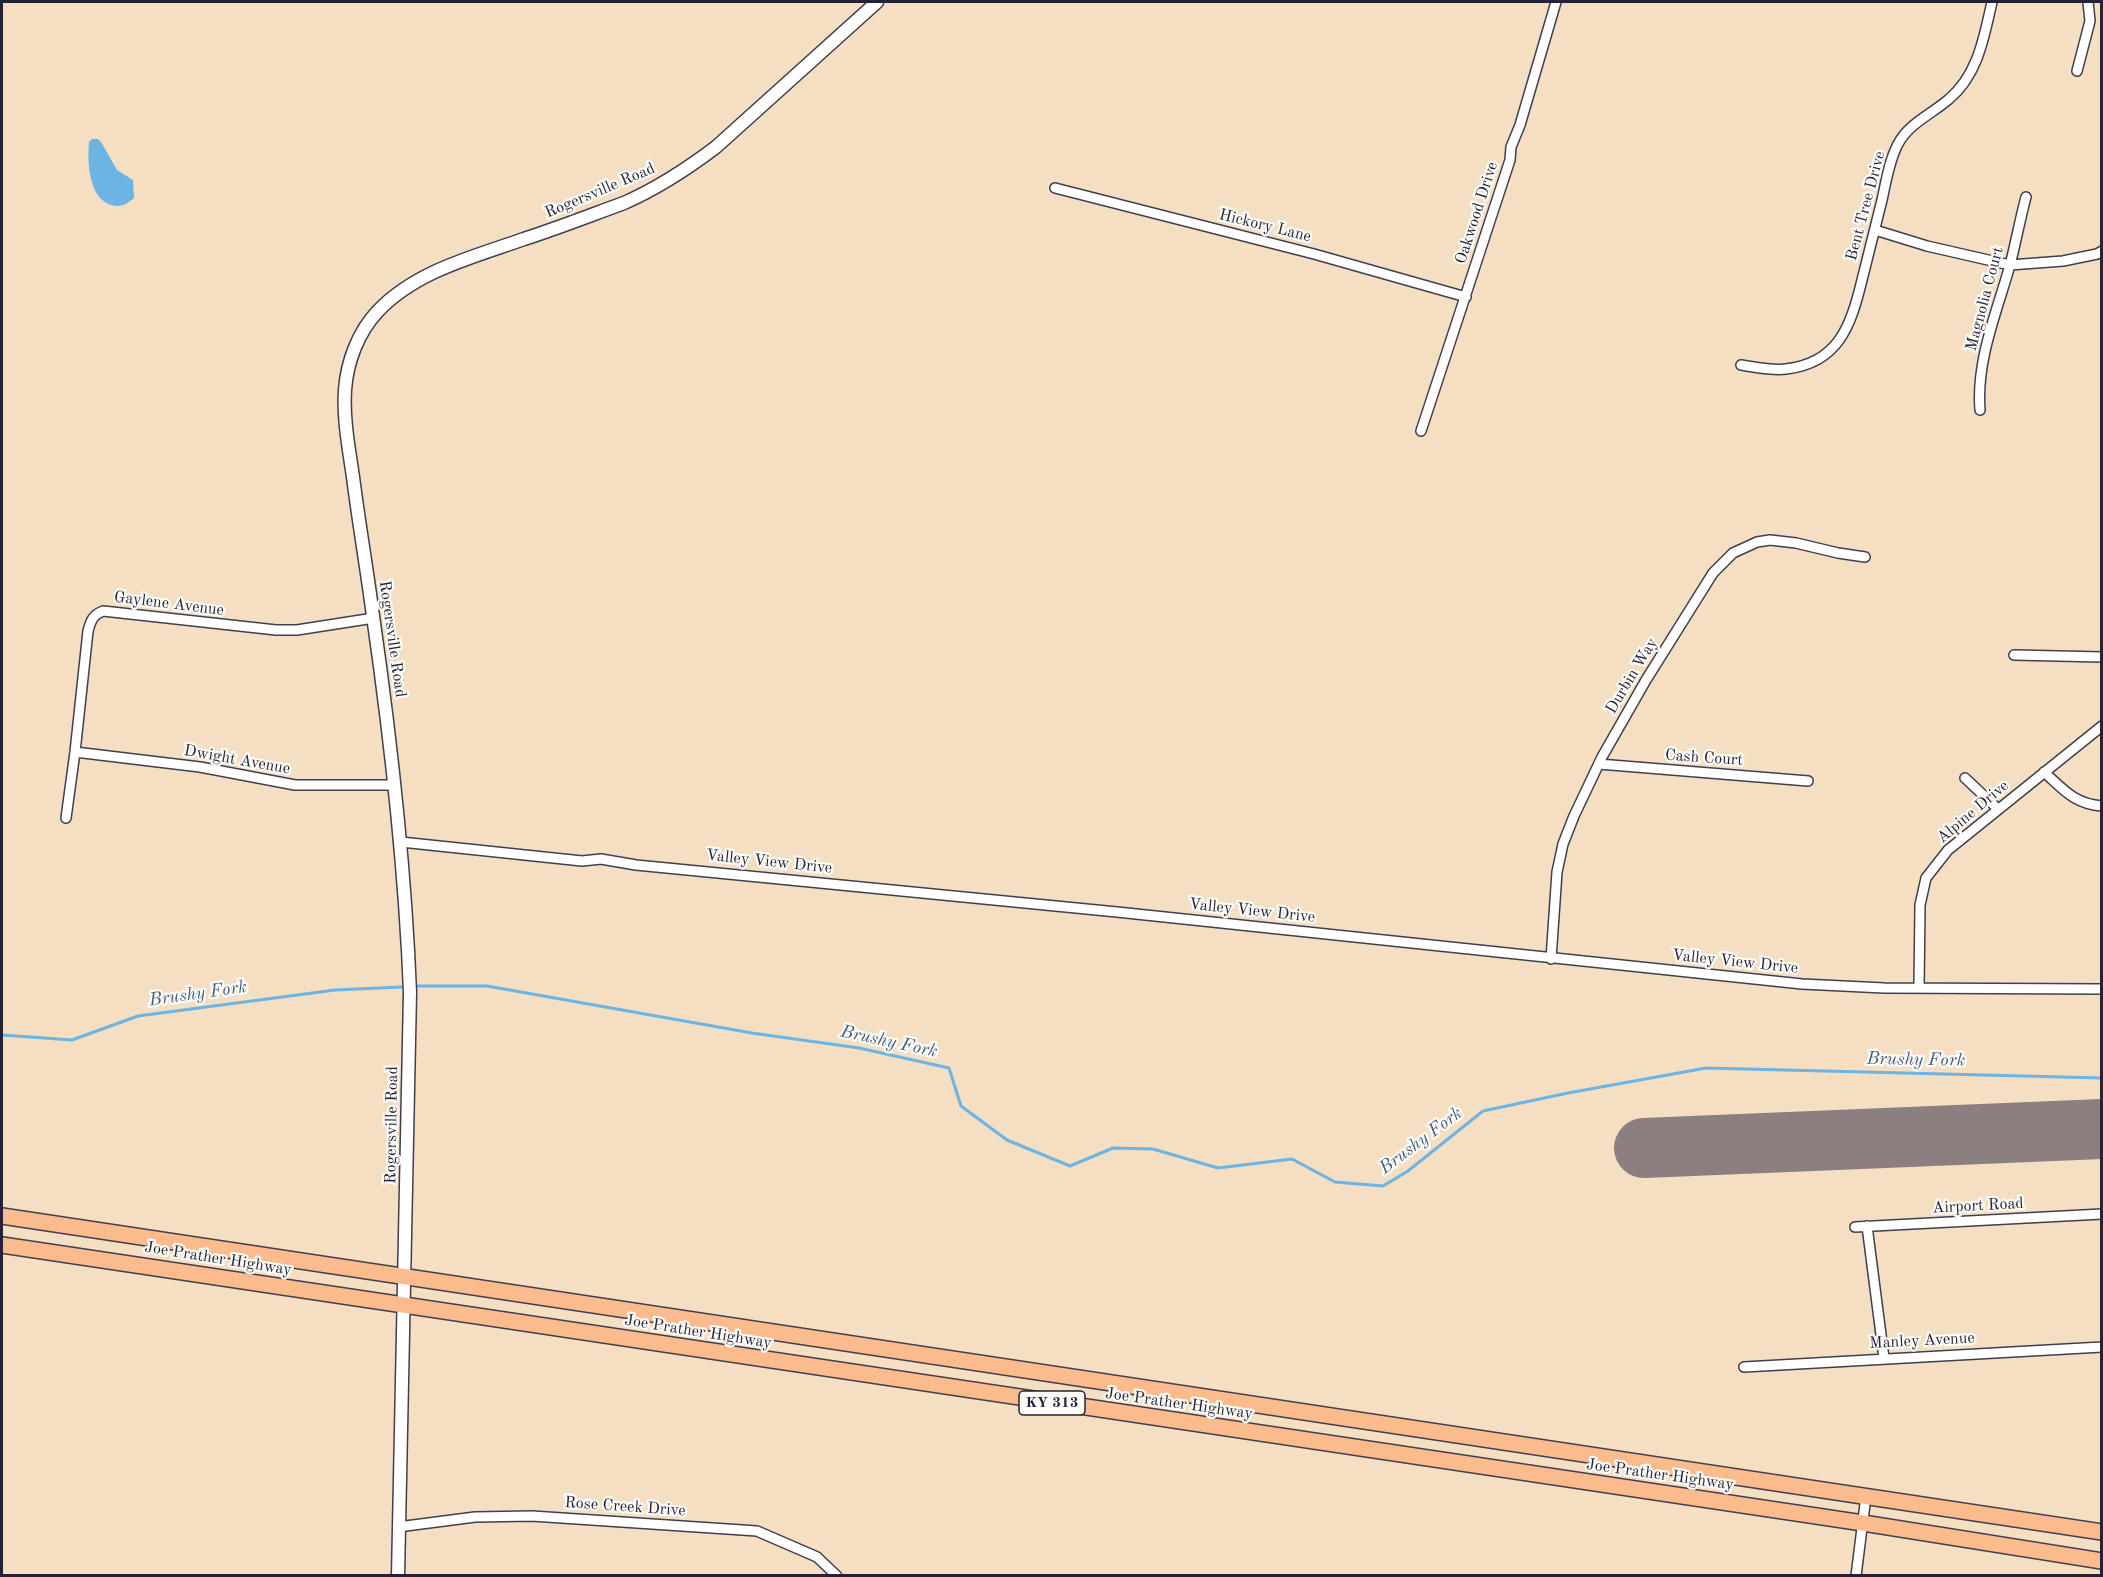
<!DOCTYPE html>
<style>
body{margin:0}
#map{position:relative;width:2103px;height:1577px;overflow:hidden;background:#f4dfc3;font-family:"Old Standard TT",serif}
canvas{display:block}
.frame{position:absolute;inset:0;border:3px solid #22223b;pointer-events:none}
</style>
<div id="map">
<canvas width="2103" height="1577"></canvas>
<div class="frame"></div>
</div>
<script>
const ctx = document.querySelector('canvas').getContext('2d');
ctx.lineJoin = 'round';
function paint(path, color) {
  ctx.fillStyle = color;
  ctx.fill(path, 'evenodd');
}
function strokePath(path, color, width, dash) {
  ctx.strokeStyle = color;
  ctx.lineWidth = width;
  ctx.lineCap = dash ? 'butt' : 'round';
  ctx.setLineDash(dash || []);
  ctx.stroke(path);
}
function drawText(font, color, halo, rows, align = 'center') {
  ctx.font = font + ' "Old Standard TT",serif';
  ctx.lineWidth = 4.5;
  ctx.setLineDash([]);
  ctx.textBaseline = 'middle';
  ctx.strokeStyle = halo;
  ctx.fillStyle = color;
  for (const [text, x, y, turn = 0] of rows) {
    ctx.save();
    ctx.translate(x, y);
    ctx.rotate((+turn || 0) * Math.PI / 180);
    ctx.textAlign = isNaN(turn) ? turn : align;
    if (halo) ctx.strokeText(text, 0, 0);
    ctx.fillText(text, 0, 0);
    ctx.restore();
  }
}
const water = new Path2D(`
 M 92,139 L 98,139 L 101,142 L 117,170 L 133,180 L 134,198 C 128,203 124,206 117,206 C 89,204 87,164 89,142 Z`);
const stream = new Path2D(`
 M 418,986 L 487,986 L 752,1033 L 859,1048 L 949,1068 L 961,1106 L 1007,1140 L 1070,1166 L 1113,1148 L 1153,1149 L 1218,1168 L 1292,1159 L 1335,1182 L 1383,1186 L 1408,1171 L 1483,1111 L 1568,1093 L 1706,1068 L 2102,1078
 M 2,1035 L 72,1040 L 138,1016 L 335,990 L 402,987`);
const runway = new Path2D(`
 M 1644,1148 L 2102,1129`);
const minor = new Path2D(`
 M 2077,71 L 2090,21 L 2088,2
 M 1055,188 L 1314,254 L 1466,297
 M 1875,230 L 1927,246 L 2010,265 L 2063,261 L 2097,254 L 2102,251
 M 1741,365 C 1756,367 1772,371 1786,369 C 1839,363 1851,325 1862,280 C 1869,253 1875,227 1882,200 C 1886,182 1889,161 1898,144 C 1909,123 1932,114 1949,99 C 1978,75 1984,37 1992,2
 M 1980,410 C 1976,360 1997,312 2010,265 C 2016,242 2020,219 2026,197
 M 1421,431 L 1510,160 L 1511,147 L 1520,125 L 1556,2
 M 2014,655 L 2102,657
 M 75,752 L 200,767 L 295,785 L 395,785
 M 1599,764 L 1808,781
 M 2044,772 C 2063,789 2074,804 2102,806
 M 1965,778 L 1998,809
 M 66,818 L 75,752 L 88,631 C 91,620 93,615 103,611 L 276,630 L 297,630 L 374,618
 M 401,842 L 582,861 L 601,859 L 636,865 L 1117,912 L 1802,984 L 1884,988 L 2102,989
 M 1551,959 L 1557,872 L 1563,844 L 1574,816 L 1602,757 L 1646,680 L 1713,573 L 1733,553 L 1757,542 L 1770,540 L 1796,543 L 1838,553 L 1865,557
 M 1919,988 L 1920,905 L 1926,878 L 1948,850 L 2102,726
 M 1867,1226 L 1884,1358
 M 1855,1227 L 2102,1214
 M 1744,1367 L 2102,1347
 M 398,1527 L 475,1517 L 532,1516 L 757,1531 L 817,1557 L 837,1576
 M 1856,1576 L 1866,1496`);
const tertiary = new Path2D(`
 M 398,1576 L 410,992 C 405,866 391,741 373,616 C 367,570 359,524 353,477 C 349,449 343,419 345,390 C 347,362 358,332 378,311 C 416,271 473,257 524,239 C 558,228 591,215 624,203 C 658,188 687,169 716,147 L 877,2`);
const trunk = new Path2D(`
 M 2,1216 L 2102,1532
 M 2,1245 L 1863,1523 L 2102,1561`);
const shields = [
 [1052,1403,66]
];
const shieldNames = [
 ["KY 313",1052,1403]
];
const streetNames = [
 ["Rogersville Road",600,191,-23],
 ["Bent Tree Drive",1866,206,-75],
 ["Oakwood Drive",1477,213,-72],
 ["Hickory Lane",1265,226,14],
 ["Magnolia Court",1985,299,-75],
 ["Gaylene Avenue",169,604,7],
 ["Rogersville Road",392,639,82],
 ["Durbin Way",1632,676,-59],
 ["Cash Court",1704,758,4],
 ["Dwight Avenue",237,760,10],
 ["Alpine Drive",1973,812,-40],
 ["Valley View Drive",769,862,6],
 ["Valley View Drive",1252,911,6],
 ["Valley View Drive",1735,962,6],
 ["Rogersville Road",392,1125,-89],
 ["Airport Road",1978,1206,-3],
 ["Joe Prather Highway",218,1259,9],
 ["Joe Prather Highway",698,1332,9],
 ["Manley Avenue",1922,1341,-3],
 ["Joe Prather Highway",1179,1404,8],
 ["Joe Prather Highway",1660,1475,8],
 ["Rose Creek Drive",625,1507,4]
];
const waterNames = [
 ["Brushy Fork",198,994,-8],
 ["Brushy Fork",889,1042,12],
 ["Brushy Fork",1916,1060,1],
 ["Brushy Fork",1421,1141,-37]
];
paint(water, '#6cb4e3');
strokePath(stream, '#6cb4e3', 3);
strokePath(runway, '#8b807f', 60);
strokePath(minor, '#423e4f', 12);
strokePath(tertiary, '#423e4f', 15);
strokePath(trunk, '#423e4f', 18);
strokePath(minor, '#fff', 9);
strokePath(tertiary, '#fff', 12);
strokePath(trunk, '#fbbb8d', 15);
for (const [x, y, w] of shields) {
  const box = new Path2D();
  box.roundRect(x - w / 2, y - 12, w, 24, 4.5);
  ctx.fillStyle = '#fdfcf7';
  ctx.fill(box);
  strokePath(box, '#22223b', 1.5);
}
drawText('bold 15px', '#22223b', null, shieldNames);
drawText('16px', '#22223b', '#fdfcf7', streetNames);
drawText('italic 18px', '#405c7e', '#fdfcf7', waterNames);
</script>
